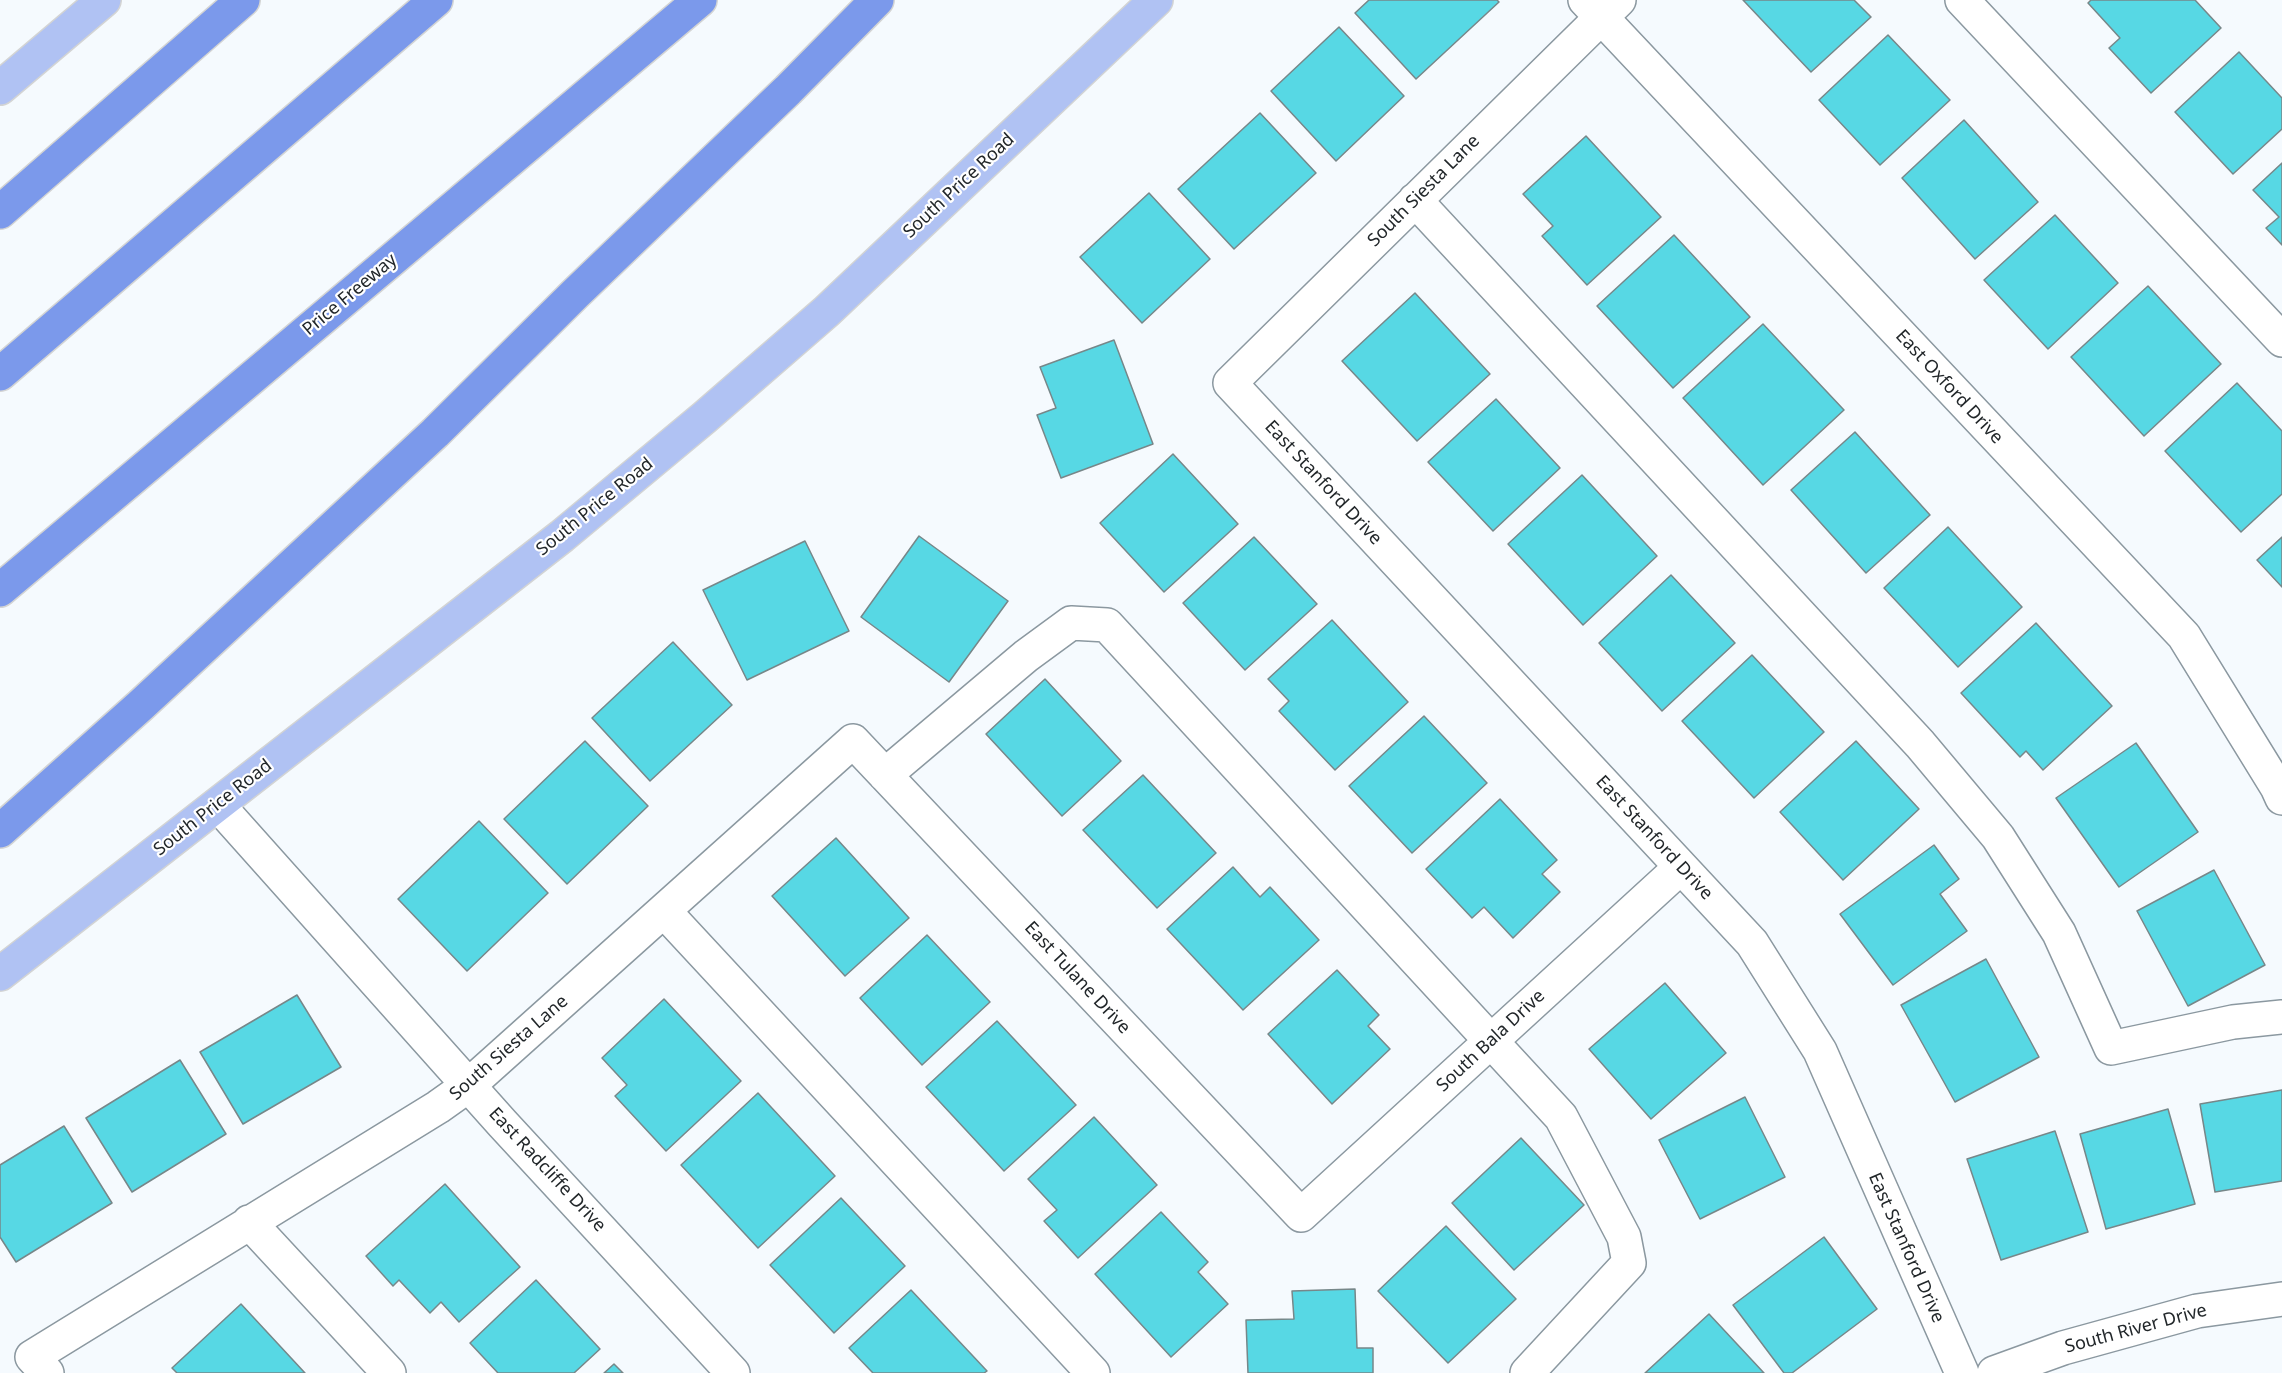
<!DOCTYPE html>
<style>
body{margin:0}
canvas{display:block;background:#f5fafe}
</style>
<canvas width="2282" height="1373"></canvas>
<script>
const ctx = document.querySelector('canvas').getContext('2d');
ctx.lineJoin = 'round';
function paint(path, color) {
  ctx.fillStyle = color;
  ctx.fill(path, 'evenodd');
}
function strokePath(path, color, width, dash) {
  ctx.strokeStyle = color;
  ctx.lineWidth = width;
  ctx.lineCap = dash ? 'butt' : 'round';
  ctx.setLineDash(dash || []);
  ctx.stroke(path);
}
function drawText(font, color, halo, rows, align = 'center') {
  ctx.font = font + ' "Noto Sans",sans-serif';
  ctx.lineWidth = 4.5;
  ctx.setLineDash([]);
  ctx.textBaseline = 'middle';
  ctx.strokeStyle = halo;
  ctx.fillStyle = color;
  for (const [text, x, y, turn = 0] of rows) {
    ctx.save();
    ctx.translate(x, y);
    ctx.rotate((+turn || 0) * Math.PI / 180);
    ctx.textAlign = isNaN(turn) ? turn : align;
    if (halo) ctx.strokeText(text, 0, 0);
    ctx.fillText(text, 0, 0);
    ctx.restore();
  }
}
const building = new Path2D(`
 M 1369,0 L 1497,0 L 1499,2 L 1416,79 L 1355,13 Z
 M 1743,0 L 1854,0 L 1871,17 L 1811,72 Z
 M 2091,0 L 2195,0 L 2221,28 L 2151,93 L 2109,48 L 2120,38 L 2088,3 Z
 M 1339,27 L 1404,96 L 1336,161 L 1271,91 Z
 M 1888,35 L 1950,100 L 1880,165 L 1819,100 Z
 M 2239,52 L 2282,98 L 2282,129 L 2233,174 L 2175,112 Z
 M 1260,113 L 1316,173 L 1234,249 L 1178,189 Z
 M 1964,120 L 2038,202 L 1975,259 L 1902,178 Z
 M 1586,136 L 1661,217 L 1587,285 L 1542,236 L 1553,226 L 1523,194 Z
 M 2282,163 L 2282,245 L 2266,228 L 2279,217 L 2253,190 Z
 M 1149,193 L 1210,259 L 1142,323 L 1080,257 Z
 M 2055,215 L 2118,283 L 2048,349 L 1984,280 Z
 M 1674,235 L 1750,317 L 1673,388 L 1597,306 Z
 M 2148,286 L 2221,364 L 2144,436 L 2071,357 Z
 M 1415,293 L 1490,374 L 1417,441 L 1342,361 Z
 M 1763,324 L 1844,410 L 1763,485 L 1683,398 Z
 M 1114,340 L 1153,444 L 1061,478 L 1037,415 L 1056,408 L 1040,367 Z
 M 2237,383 L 2282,431 L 2282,494 L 2241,532 L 2165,451 Z
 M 1496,399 L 1560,468 L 1493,531 L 1428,462 Z
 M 1855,432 L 1930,515 L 1866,573 L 1791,490 Z
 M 1173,454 L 1238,524 L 1164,592 L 1100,523 Z
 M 1582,475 L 1657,556 L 1583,625 L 1508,544 Z
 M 1948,527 L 2022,607 L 1958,667 L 1884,588 Z
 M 919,536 L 1008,601 L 949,682 L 861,617 Z
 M 1254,537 L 1317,604 L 1245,670 L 1183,603 Z
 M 2282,537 L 2282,587 L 2257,560 Z
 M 805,541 L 849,631 L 747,680 L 703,590 Z
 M 1671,575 L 1735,643 L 1662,711 L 1599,643 Z
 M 1332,620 L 1408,702 L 1335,770 L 1279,711 L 1289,701 L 1268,679 Z
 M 2036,623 L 2112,706 L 2043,770 L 2026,751 L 2020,757 L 1961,693 Z
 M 673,642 L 732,705 L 650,781 L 592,718 Z
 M 1752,655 L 1824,732 L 1754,798 L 1682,721 Z
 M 1045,679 L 1121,761 L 1062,816 L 986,734 Z
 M 1424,716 L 1487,783 L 1412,853 L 1349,786 Z
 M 585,741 L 648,806 L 567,884 L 504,819 Z
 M 1856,741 L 1919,809 L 1843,880 L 1780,812 Z
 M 2136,743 L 2198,832 L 2119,887 L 2056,798 Z
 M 1143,775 L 1216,853 L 1157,908 L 1083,830 Z
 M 1500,799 L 1557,860 L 1542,874 L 1560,892 L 1513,938 L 1484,907 L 1472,918 L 1426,869 Z
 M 479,821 L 548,893 L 467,971 L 398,899 Z
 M 836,838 L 909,918 L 845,976 L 772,896 Z
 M 1934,845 L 1959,879 L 1940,894 L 1967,931 L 1893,985 L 1840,914 Z
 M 1233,867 L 1260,897 L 1270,887 L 1319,940 L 1243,1010 L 1167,929 Z
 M 2214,870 L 2265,965 L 2188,1006 L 2137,911 Z
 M 927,935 L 990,1002 L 922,1065 L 860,998 Z
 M 1986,959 L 2039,1057 L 1955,1102 L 1901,1005 Z
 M 1337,970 L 1379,1015 L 1368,1026 L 1390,1049 L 1332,1104 L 1268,1034 Z
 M 1665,983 L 1726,1053 L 1651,1119 L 1589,1049 Z
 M 297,995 L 341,1067 L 243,1124 L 200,1052 Z
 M 664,999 L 741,1081 L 666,1151 L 615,1096 L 627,1085 L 602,1058 Z
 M 997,1021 L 1076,1105 L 1004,1171 L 926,1087 Z
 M 180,1060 L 226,1134 L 132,1192 L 86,1118 Z
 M 2282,1090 L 2282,1181 L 2215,1192 L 2200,1104 Z
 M 758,1093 L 835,1176 L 758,1248 L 681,1165 Z
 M 1745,1097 L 1785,1177 L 1700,1219 L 1659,1140 Z
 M 2168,1109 L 2195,1204 L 2106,1229 L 2080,1134 Z
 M 1094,1117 L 1157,1185 L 1078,1258 L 1044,1221 L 1057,1210 L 1028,1179 Z
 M 64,1126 L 112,1203 L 16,1262 L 0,1237 L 0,1165 Z
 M 2055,1131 L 2088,1232 L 2001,1260 L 1967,1159 Z
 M 1521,1138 L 1584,1205 L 1514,1270 L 1452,1203 Z
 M 445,1184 L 520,1267 L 459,1322 L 441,1302 L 430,1313 L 399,1280 L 393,1286 L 366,1256 Z
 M 841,1198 L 905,1266 L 834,1333 L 770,1265 Z
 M 1161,1212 L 1208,1262 L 1198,1272 L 1228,1304 L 1171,1357 L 1095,1274 Z
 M 1446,1226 L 1516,1299 L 1448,1363 L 1378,1291 Z
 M 1824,1237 L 1877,1309 L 1792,1373 L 1784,1373 L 1733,1305 Z
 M 536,1280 L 600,1349 L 574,1373 L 498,1373 L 470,1343 Z
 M 1355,1289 L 1357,1348 L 1373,1348 L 1373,1373 L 1248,1373 L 1246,1320 L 1294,1319 L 1292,1291 Z
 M 911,1290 L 987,1371 L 984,1373 L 873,1373 L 849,1348 Z
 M 241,1304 L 305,1373 L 177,1373 L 172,1368 Z
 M 1709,1314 L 1764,1373 L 1645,1373 Z
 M 614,1364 L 623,1373 L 604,1373 Z`);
const minor = new Path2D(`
 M 1585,0 L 2184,636 L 2277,787 L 2282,798
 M 1619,0 L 1230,383 L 1752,943 L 1820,1051 L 1962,1373
 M 1962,0 L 2282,340
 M 1415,200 L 1920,744 L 1998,837 L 2059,933 L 2111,1048 L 2233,1022 L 2282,1017
 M 885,775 L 1026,656 L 1071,623 L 1107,625 L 1561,1117 L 1624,1237 L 1629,1263 L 1527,1373
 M 218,805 L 502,1123 L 733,1373
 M 664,911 L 1093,1373
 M 249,1222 L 389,1373
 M 47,1373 L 32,1357 L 438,1107 L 469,1085 L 853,741 L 1301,1215 L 1681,867
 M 1994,1373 L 2063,1348 L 2197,1311 L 2282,1299`);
const major = new Path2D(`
 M 0,88 L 104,0
 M 0,974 L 562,536 L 705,417 L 827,311 L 1156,0`);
const highway = new Path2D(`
 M 0,212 L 243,0
 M 0,374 L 436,0
 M 0,590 L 700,0
 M 0,831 L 140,706 L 435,433 L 575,294 L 788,90 L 877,0`);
const streetNames = [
 ["South Price Road",959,186,-43],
 ["South Siesta Lane",1424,191,-45],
 ["Price Freeway",350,295,-40],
 ["East Oxford Drive",1949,387,47],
 ["East Stanford Drive",1323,483,47],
 ["South Price Road",595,507,-39],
 ["South Price Road",213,808,-38],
 ["East Stanford Drive",1654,838,47],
 ["East Tulane Drive",1077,978,47],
 ["South Bala Drive",1491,1041,-43],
 ["South Siesta Lane",509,1048,-41],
 ["East Radcliffe Drive",547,1170,47],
 ["East Stanford Drive",1906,1248,66],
 ["South River Drive",2136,1329,-15]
];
paint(building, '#57d8e4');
strokePath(building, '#778789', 1.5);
strokePath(minor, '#8b98a0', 36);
strokePath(major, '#d3d4d4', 36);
strokePath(highway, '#d3d4d4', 36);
strokePath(minor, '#fff', 33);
strokePath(major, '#b0c2f3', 33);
strokePath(highway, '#7b99eb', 33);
drawText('18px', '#22272a', '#fff', streetNames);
</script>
